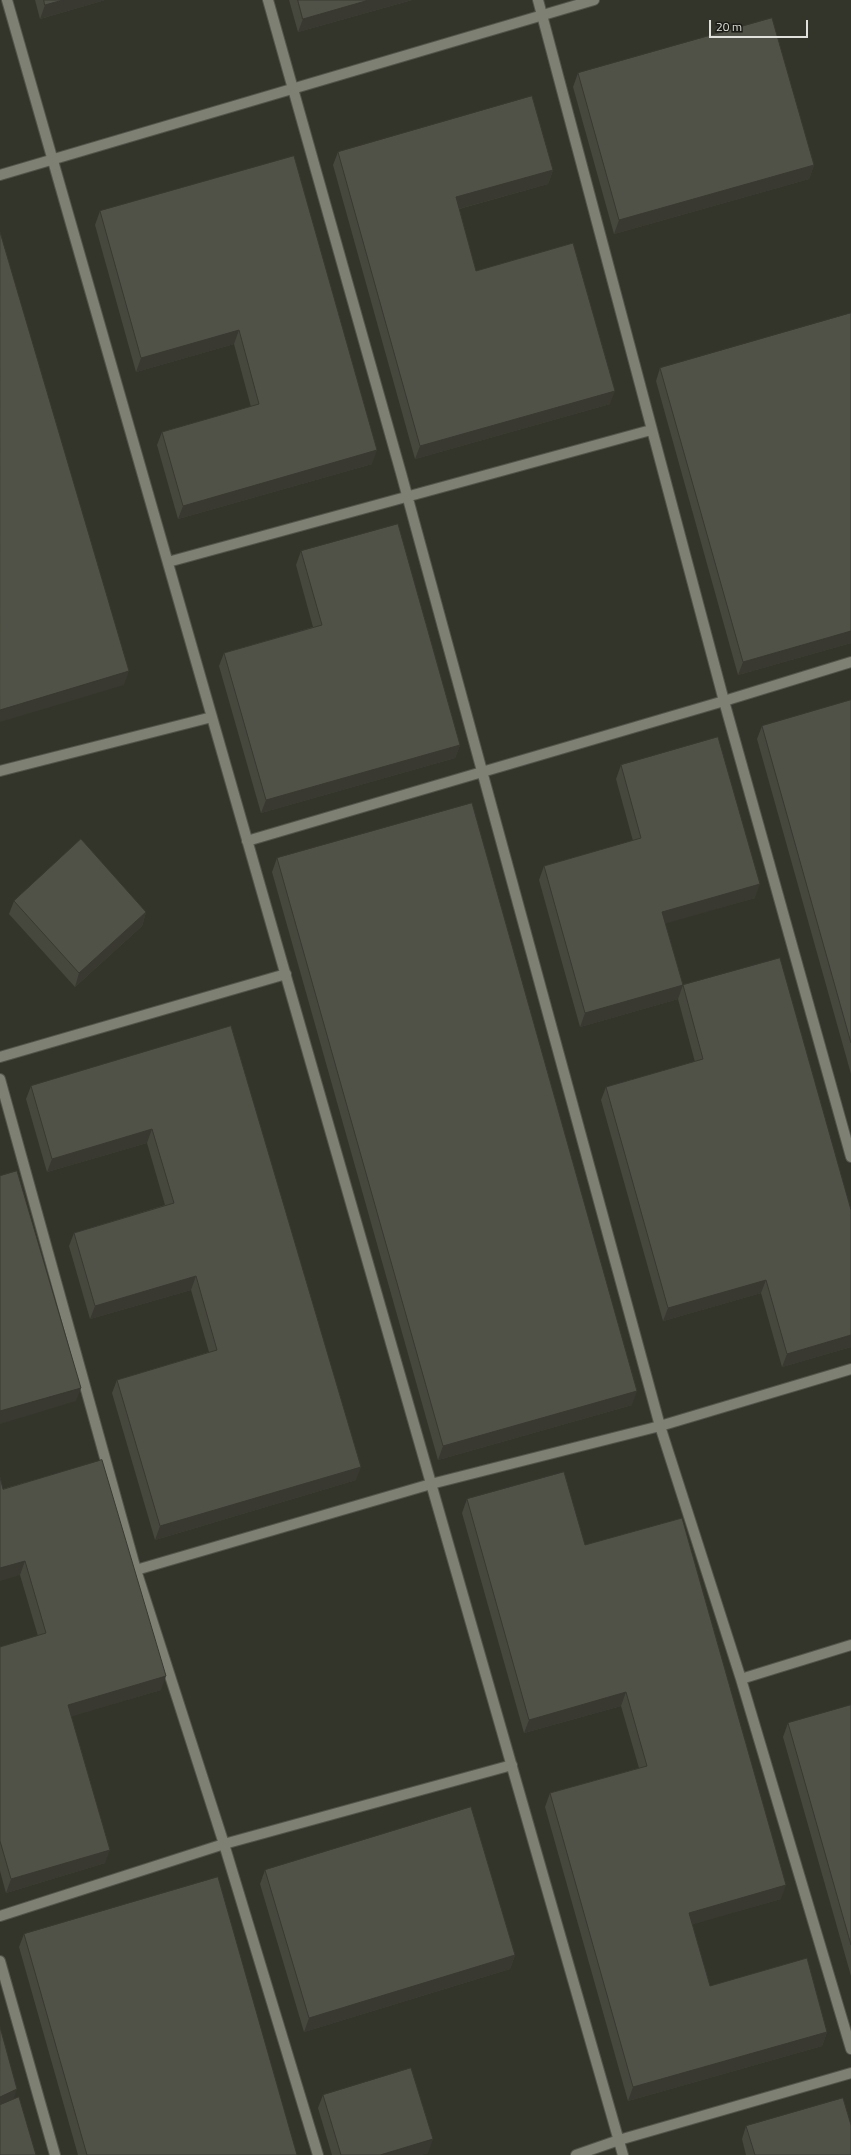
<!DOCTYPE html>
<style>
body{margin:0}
#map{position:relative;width:851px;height:2155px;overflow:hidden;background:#34352a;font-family:"Titillium Web",sans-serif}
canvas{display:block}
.scale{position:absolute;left:709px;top:20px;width:99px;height:18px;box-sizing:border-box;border:2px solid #e0e1da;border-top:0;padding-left:5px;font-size:12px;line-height:14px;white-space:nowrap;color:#e0e1da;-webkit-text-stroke:3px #1c1c17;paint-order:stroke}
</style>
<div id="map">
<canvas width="851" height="2155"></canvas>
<div class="scale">20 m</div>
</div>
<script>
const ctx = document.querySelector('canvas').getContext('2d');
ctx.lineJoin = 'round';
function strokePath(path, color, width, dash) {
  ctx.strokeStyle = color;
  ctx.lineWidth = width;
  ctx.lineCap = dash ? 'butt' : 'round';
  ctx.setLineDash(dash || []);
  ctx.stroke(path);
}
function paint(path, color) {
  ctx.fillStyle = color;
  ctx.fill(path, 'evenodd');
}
const minor = new Path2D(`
 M 7,0 L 623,2155
 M 268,0 L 401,473 L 660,1426 L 741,1679 L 851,2049
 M 538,0 L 724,701 L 851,1157
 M 168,562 L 651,430
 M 0,771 L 212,717
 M 247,841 L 724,701 L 851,662
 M 0,1057 L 286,974
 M 0,1079 L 136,1570 L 224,1844 L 318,2155
 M 136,1570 L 431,1484 L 660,1426 L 851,1369
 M 741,1679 L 851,1645
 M 0,1916 L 224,1844 L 512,1765
 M 0,1961 L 55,2155
 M 576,2155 L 619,2140 L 851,2073`);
const tertiary = new Path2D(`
 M 0,175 L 594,0`);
const wall = new Path2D(`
 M 35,0 L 105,0 L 40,19 Z
 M 289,0 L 412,0 L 298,32 Z
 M 578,73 L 814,165 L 809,179 L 614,234 L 573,87 Z
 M 338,152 L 553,170 L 548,184 L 459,209 L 476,271 L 610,404 L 415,459 L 333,165 Z
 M 294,156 L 372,464 L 178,519 L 157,445 L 162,432 L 251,407 L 234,344 L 136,372 L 95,225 L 100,211 Z
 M 660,368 L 851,643 L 738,675 L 656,381 Z
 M 301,551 L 460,745 L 455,758 L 261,813 L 219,666 L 224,653 L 313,627 L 296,565 Z
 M 851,700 L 851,1074 L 757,739 L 762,726 Z
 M 621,765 L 755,898 L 665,923 L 683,985 L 851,1210 L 851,1347 L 782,1367 L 761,1293 L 663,1321 L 601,1100 L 606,1087 L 695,1062 L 678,999 L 580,1027 L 539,880 L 544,866 L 633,841 L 616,779 Z
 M 277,858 L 632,1405 L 438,1460 L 272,872 Z
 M 14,901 L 146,912 L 142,926 L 75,987 L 9,914 Z
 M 231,1026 L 356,1480 L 155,1540 L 112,1393 L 117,1380 L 209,1352 L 191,1290 L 90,1319 L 69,1246 L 74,1233 L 165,1205 L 147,1143 L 47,1172 L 26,1099 L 31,1086 Z
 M 3,1489 L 161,1690 L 71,1716 L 105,1863 L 6,1893 L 0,1871 L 0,1647 L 38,1636 L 20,1575 Z
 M 467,1499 L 585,1545 L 781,1899 L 692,1924 L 710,1986 L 827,2032 L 822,2046 L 628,2101 L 545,1807 L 550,1793 L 639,1768 L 621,1706 L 524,1733 L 462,1513 Z
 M 851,1705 L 851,1976 L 783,1737 L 788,1723 Z
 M 265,1870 L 515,1955 L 510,1969 L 304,2032 L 260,1884 Z
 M 24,1934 L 297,2155 L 78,2155 L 19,1947 Z
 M 323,2095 L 428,2153 L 420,2155 L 332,2155 L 318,2108 Z
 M 746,2126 L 851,2155 L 746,2155 L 742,2139 Z`);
const shadedWall = new Path2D(`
 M 63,0 L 105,0 L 40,19 L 45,5 Z
 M 369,0 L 412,0 L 298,32 L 303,19 Z
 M 814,165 L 809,179 L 614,234 L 619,220 Z
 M 553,170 L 548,184 L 451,211 L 456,197 Z
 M 239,330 L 234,344 L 136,372 L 141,358 Z
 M 615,391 L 610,404 L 415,459 L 420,446 Z
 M 377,450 L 372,464 L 178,519 L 183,506 Z
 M 851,631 L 851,643 L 738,675 L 743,662 Z
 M 129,671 L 124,685 L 0,722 L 0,710 Z
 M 460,745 L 455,758 L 261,813 L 266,800 Z
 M 760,884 L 755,898 L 657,926 L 662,912 Z
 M 146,912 L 142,926 L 75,987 L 79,973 Z
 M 683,985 L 678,999 L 580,1027 L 585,1013 Z
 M 152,1129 L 147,1143 L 47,1172 L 52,1159 Z
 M 196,1276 L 191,1290 L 90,1319 L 95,1306 Z
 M 766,1280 L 761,1293 L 663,1321 L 668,1308 Z
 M 851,1335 L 851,1347 L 782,1367 L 787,1354 Z
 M 81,1388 L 76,1401 L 0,1424 L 0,1411 Z
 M 637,1391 L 632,1405 L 438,1460 L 443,1446 Z
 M 361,1467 L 356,1480 L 155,1540 L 160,1526 Z
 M 25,1561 L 20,1575 L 0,1581 L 0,1568 Z
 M 166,1676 L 161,1690 L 63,1719 L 68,1705 Z
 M 626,1692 L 621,1706 L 524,1733 L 529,1720 Z
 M 110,1850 L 105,1863 L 6,1893 L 11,1879 Z
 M 786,1885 L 781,1899 L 684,1927 L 689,1913 Z
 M 515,1955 L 510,1969 L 304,2032 L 309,2018 Z
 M 827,2032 L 822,2046 L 628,2101 L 633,2087 Z
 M 17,2089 L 12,2103 L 0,2108 L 0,2097 Z
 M 433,2139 L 428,2153 L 420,2155 L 380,2155 Z`);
const building = new Path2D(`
 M 44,0 L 63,0 L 45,5 Z
 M 298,0 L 369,0 L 303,19 Z
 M 772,18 L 814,165 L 619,220 L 578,73 Z
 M 532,96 L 553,170 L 456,197 L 476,271 L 573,243 L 615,391 L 420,446 L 338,152 Z
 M 294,156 L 377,450 L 183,506 L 162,432 L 259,404 L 239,330 L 141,358 L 100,211 Z
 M 0,232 L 129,671 L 0,710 Z
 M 851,313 L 851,631 L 743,662 L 660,368 Z
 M 398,524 L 460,745 L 266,800 L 224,653 L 322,625 L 301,551 Z
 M 851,700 L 851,1043 L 762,726 Z
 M 718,737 L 760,884 L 662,912 L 683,985 L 585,1013 L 544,866 L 641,838 L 621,765 Z
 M 472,803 L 637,1391 L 443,1446 L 277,858 Z
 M 81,839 L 146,912 L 79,973 L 14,901 Z
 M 780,958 L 851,1210 L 851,1335 L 787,1354 L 766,1280 L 668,1308 L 606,1087 L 703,1059 L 683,985 Z
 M 231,1026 L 361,1467 L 160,1526 L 117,1380 L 217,1350 L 196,1276 L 95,1306 L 74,1233 L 174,1203 L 152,1129 L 52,1159 L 31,1086 Z
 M 17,1171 L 81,1388 L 0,1411 L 0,1176 Z
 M 102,1460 L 166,1676 L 68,1705 L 110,1850 L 11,1879 L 0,1841 L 0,1647 L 46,1633 L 25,1561 L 0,1568 L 0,1477 L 3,1489 Z
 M 564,1472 L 585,1545 L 682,1518 L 786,1885 L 689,1913 L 710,1986 L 807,1958 L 827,2032 L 633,2087 L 550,1793 L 647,1766 L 626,1692 L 529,1720 L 467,1499 Z
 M 851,1705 L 851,1945 L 788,1723 Z
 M 471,1807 L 515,1955 L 309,2018 L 265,1870 Z
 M 218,1877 L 297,2155 L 87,2155 L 24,1934 Z
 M 0,2027 L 17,2089 L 0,2097 Z
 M 411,2068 L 433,2139 L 380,2155 L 341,2155 L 323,2095 Z
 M 19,2097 L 36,2155 L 0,2155 L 0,2105 Z
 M 843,2098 L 851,2125 L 851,2155 L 755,2155 L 746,2126 Z`);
strokePath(minor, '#53534b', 12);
strokePath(tertiary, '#53534b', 12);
strokePath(minor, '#7e8073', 10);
strokePath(tertiary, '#7e8073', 10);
paint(wall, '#46473d');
paint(shadedWall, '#393932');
paint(building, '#515247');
strokePath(building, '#393932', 1);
</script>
